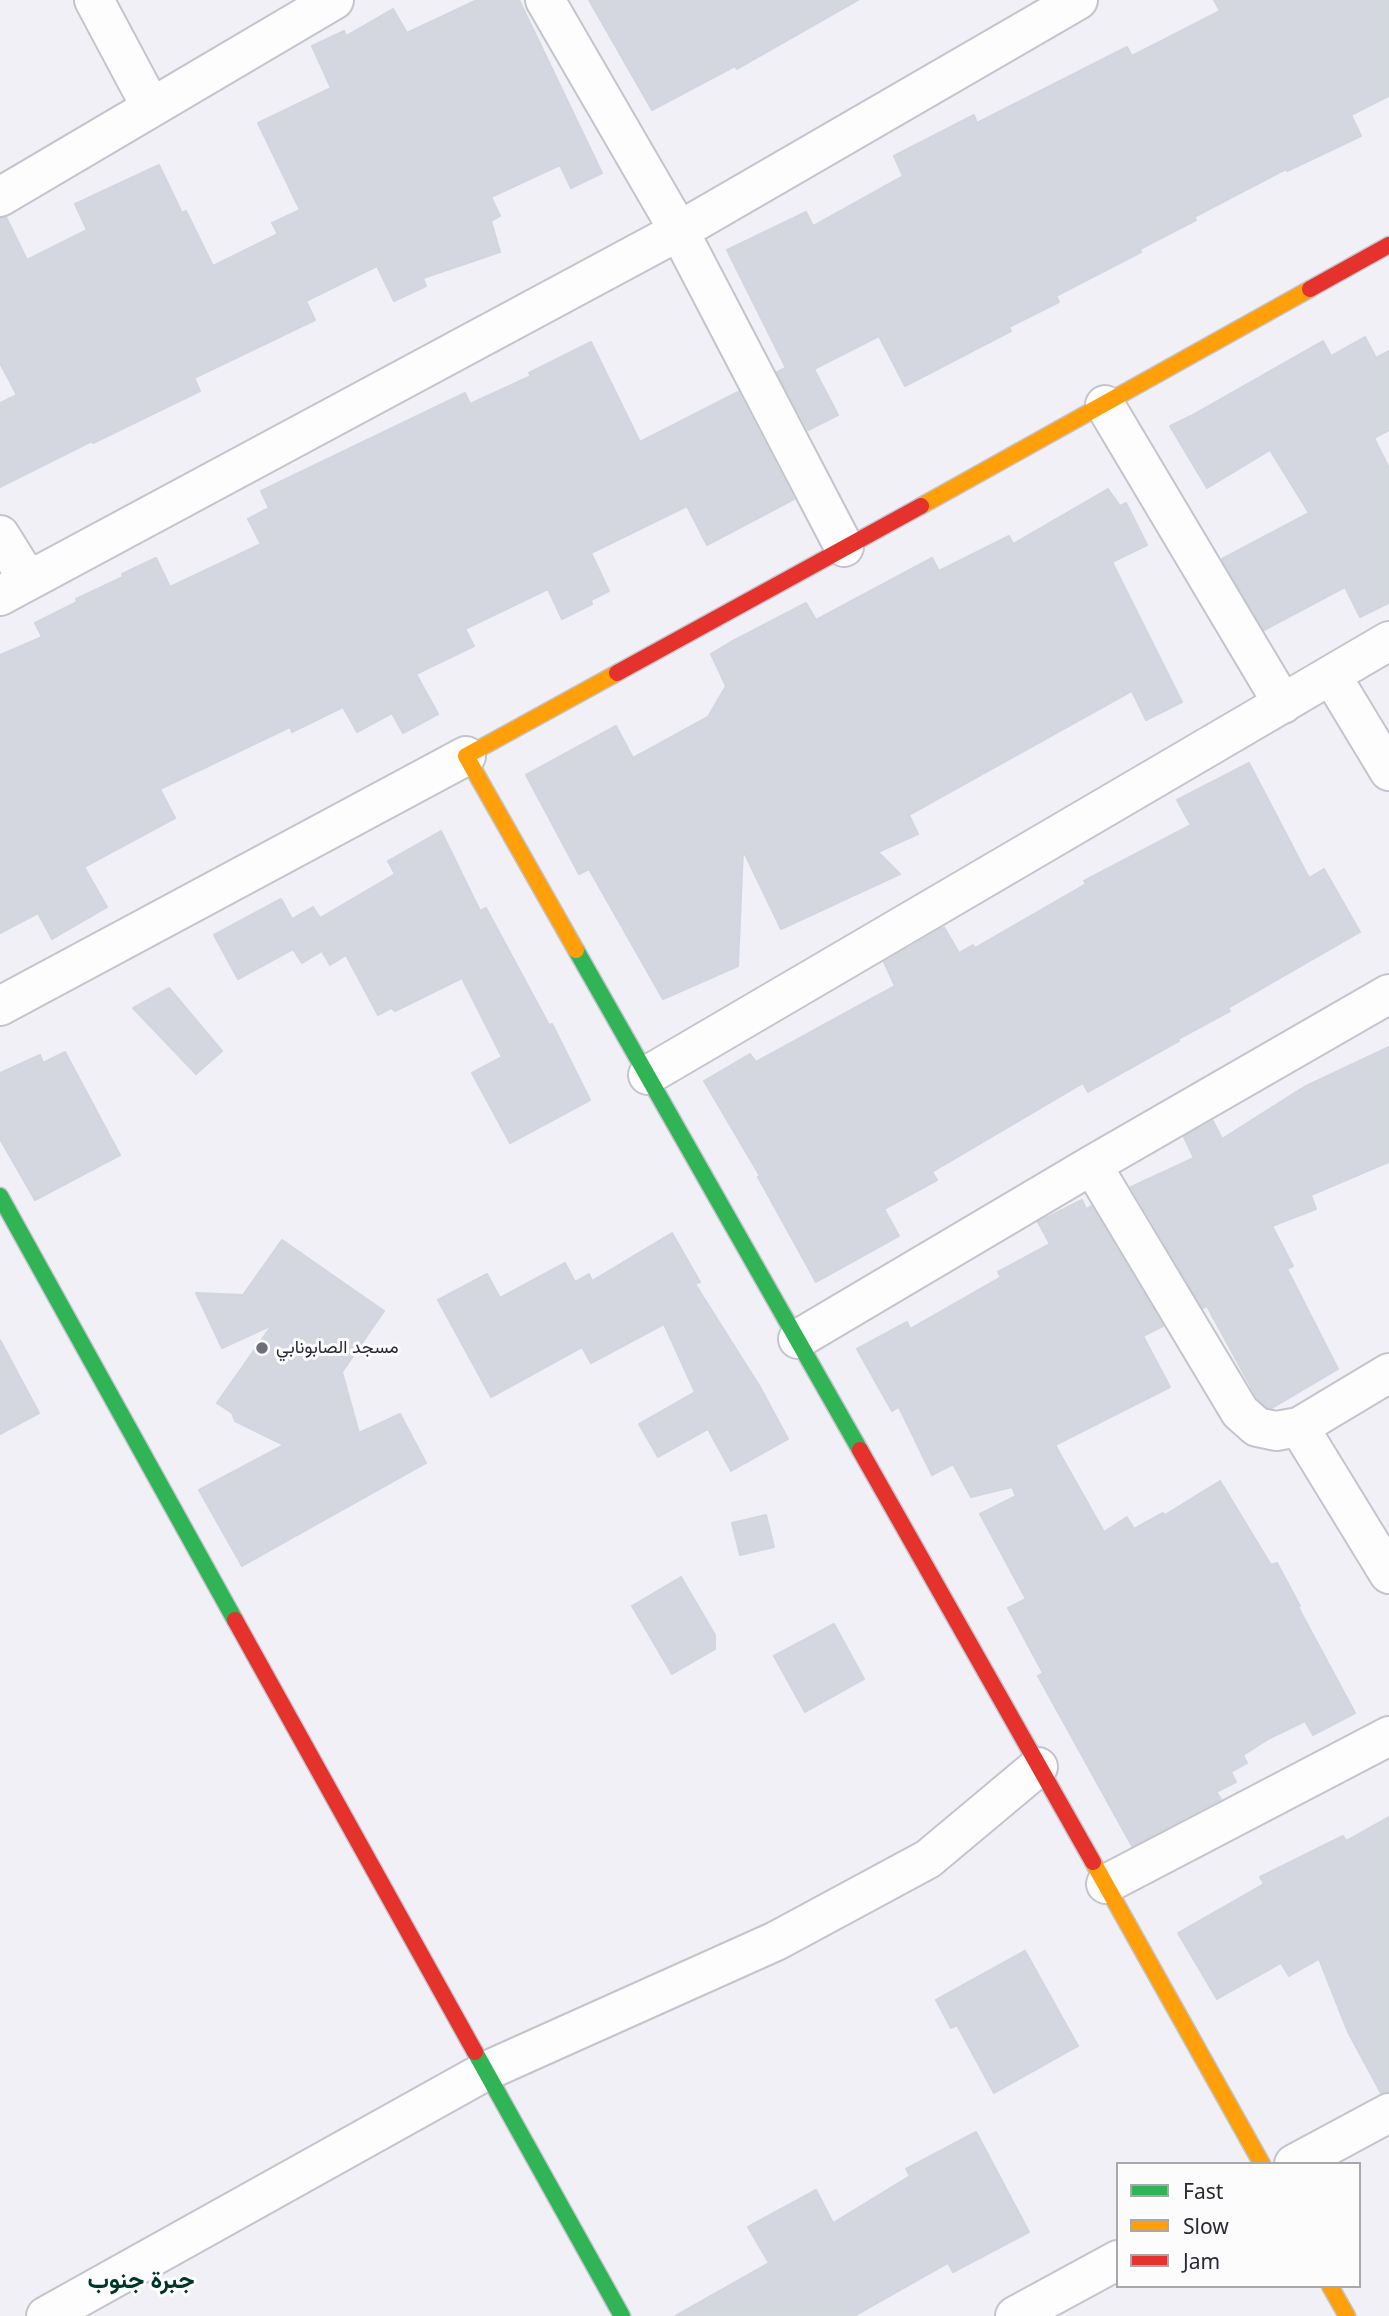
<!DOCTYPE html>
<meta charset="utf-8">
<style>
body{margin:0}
#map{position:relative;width:1389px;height:2316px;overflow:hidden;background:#f0f0f6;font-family:"Noto Sans",sans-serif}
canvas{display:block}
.legend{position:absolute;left:1116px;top:2162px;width:245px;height:126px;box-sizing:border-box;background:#fcfcfc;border:2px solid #a7a8ac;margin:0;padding:9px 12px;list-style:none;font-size:21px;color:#282934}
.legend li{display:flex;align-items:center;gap:14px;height:35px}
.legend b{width:35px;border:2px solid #a7a8ac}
</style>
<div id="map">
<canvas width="1389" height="2316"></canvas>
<ul class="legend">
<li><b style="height:9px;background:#30b455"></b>Fast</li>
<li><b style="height:9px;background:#ff9f0a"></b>Slow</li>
<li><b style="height:9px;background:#e5322d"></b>Jam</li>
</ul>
</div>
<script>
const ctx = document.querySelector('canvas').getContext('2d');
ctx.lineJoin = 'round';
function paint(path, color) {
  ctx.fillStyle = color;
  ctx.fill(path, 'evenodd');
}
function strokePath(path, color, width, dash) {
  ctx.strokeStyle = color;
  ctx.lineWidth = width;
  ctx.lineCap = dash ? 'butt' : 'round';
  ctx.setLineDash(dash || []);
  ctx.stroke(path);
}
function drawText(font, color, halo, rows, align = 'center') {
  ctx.font = font + ' "Noto Sans",Vazirmatn,sans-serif';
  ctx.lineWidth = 6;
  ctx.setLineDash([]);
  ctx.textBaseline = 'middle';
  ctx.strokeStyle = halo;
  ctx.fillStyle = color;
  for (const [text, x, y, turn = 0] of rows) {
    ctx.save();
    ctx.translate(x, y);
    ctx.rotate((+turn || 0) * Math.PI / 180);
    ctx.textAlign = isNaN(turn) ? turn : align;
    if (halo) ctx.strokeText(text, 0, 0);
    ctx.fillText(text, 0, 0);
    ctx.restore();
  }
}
const building = new Path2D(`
 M 477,0 L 519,0 L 602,173 L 571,188 L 560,165 L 491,197 L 500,216 L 491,221 L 500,252 L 423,278 L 426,286 L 394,301 L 377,266 L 306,301 L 315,320 L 194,378 L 200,391 L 93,443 L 92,441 L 0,487 L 0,403 L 17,395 L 0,363 L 0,219 L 6,217 L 27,260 L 87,230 L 75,204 L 159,165 L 182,213 L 186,211 L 213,266 L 278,234 L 272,223 L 300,210 L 258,123 L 331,88 L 312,46 L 344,31 L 346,36 L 393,9 L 407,33 Z
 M 589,0 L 858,0 L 737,69 L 735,66 L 652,110 Z
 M 1214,0 L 1389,0 L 1389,96 L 1351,115 L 1361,136 L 1287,171 L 1286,169 L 1194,217 L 1196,220 L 1140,249 L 1141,252 L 1056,296 L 1059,302 L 1009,327 L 1011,331 L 905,386 L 879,336 L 814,369 L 838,415 L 808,430 L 777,372 L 786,368 L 727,250 L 806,212 L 813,226 L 903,176 L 894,156 L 974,115 L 977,123 L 1127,47 L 1132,56 L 1220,11 Z
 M 1365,337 L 1376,358 L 1389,351 L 1389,430 L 1374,438 L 1389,468 L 1389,603 L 1360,617 L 1345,587 L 1264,630 L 1222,559 L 1309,513 L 1270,450 L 1207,488 L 1170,426 L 1191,416 L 1323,341 L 1331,356 Z
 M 591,342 L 640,442 L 738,392 L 794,499 L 707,545 L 687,506 L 591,553 L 609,591 L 591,600 L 592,604 L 562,619 L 548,589 L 465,629 L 474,646 L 416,674 L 438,714 L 403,733 L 392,713 L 357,732 L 343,707 L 292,732 L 290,727 L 160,789 L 175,818 L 84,867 L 107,907 L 52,939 L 38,913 L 0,933 L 0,655 L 42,637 L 35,623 L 77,602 L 76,599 L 123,577 L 122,574 L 156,558 L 170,587 L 261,544 L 248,519 L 269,508 L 261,491 L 465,393 L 470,404 L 531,376 L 529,373 Z
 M 1108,489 L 1120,506 L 1126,503 L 1147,545 L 1112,562 L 1182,702 L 1146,720 L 1132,691 L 909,815 L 918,834 L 878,852 L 900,874 L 781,929 L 743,850 L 738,966 L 663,999 L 589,869 L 579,874 L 526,775 L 616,726 L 633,758 L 708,717 L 726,686 L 711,654 L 731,642 L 806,603 L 816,620 L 932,558 L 939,571 L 1009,536 L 1013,544 Z
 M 1249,763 L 1309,878 L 1324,869 L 1360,932 L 1228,1008 L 1230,1011 L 1178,1039 L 1179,1041 L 1088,1092 L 1083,1083 L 932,1172 L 937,1180 L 884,1209 L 899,1236 L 816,1282 L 758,1177 L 760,1176 L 704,1081 L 750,1054 L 756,1062 L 895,986 L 884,962 L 944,927 L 959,953 L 973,945 L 975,948 L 1086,884 L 1084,881 L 1191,825 L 1177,800 Z
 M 441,831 L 480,911 L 486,908 L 549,1025 L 552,1024 L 590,1100 L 510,1143 L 472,1073 L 502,1057 L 462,978 L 395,1011 L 391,1008 L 378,1015 L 346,955 L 330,965 L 322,951 L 302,963 L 293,949 L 238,979 L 214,935 L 281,899 L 292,919 L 313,907 L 320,918 L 395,874 L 388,861 Z
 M 169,988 L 222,1051 L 196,1074 L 133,1008 Z
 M 1389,1047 L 1389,1162 L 1311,1195 L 1316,1209 L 1272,1226 L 1293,1266 L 1287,1269 L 1338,1369 L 1272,1408 L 1267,1407 L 1257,1398 L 1207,1306 L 1203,1308 L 1131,1187 L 1194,1158 L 1184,1137 L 1213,1121 L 1222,1139 L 1304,1087 Z
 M 65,1052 L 120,1155 L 35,1200 L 0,1139 L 0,1073 L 40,1055 L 43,1063 Z
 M 1082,1200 L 1086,1209 L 1091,1206 L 1163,1326 L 1143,1336 L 1170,1387 L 1055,1445 L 1104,1532 L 1127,1517 L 1134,1529 L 1163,1513 L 1165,1515 L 1220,1481 L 1271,1565 L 1277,1563 L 1300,1606 L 1298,1607 L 1355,1713 L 1313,1735 L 1305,1721 L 1270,1738 L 1243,1755 L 1247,1763 L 1231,1772 L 1236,1782 L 1216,1792 L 1221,1799 L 1132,1846 L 1038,1676 L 1043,1673 L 1008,1608 L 1026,1599 L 980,1514 L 1016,1496 L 1012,1487 L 971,1497 L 953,1464 L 932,1475 L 899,1407 L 892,1411 L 857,1349 L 907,1322 L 910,1329 L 1001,1277 L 998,1272 L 1050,1244 L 1038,1222 Z
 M 672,1233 L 700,1282 L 695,1284 L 760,1387 L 788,1439 L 731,1471 L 708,1429 L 658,1457 L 639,1424 L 695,1392 L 664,1324 L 591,1363 L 582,1347 L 491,1397 L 438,1300 L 487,1274 L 500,1298 L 565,1263 L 575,1282 L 589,1274 L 592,1281 Z
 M 282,1240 L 384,1311 L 342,1372 L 359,1433 L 400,1414 L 426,1463 L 242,1566 L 199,1490 L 284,1445 L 235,1421 L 232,1413 L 217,1403 L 272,1325 L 222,1348 L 196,1293 L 243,1295 Z
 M 0,1340 L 39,1413 L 0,1434 Z
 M 766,1515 L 774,1547 L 740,1555 L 732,1523 Z
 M 681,1577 L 715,1635 L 715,1649 L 672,1674 L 632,1606 Z
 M 834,1624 L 864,1679 L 805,1712 L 774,1656 Z
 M 1389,1817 L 1389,2091 L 1381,2093 L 1348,2032 L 1319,1959 L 1289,1976 L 1281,1963 L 1217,1999 L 1178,1933 L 1264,1884 L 1260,1877 L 1343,1836 L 1346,1841 Z
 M 1025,1951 L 1078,2046 L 994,2093 L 957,2025 L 951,2028 L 936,2000 Z
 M 976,2132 L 1029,2232 L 953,2272 L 948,2263 L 854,2316 L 675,2316 L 769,2263 L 748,2227 L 816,2190 L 833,2223 L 910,2176 L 906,2169 Z`);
const street = new Path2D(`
 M 94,0 L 151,107
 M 545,0 L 679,231 L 844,547
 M 0,197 L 334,0
 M 1105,405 L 1283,704
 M 0,535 L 28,580
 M 0,596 L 679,231 L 1078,0
 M 1331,675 L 1389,771
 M 0,1006 L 466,756
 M 648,1075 L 1389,641
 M 1092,1165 L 1240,1412 L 1257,1427 L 1276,1431 L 1299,1427 L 1389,1373
 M 798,1339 L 1092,1165 L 1389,994
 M 1299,1427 L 1389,1574
 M 1106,1884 L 1389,1736
 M 1294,2164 L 1389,2113
 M 46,2316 L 484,2072 L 776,1941 L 928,1859 L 1038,1767
 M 1015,2316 L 1118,2260`);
const fast = new Path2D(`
 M 576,950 L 860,1450
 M 0,1196 L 235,1620
 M 475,2052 L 622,2316`);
const slow = new Path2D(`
 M 921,506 L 1310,289
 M 576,950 L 466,756 L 617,673
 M 1093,1862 L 1262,2164
 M 1330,2286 L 1347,2316`);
const jam = new Path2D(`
 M 1310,289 L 1389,245
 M 617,673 L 921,506
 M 860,1450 L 1093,1862
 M 235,1620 L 475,2052`);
const markers = [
 [262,1348,7,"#6e6f78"]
];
const poiNames = [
 ["مسجد الصابونابي",276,1348]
];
const districtNames = [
 ["جبرة جنوب",141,2281]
];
paint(building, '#d4d7df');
strokePath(building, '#d2d6dd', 2);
strokePath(street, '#c3c4cd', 42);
strokePath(fast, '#c3c4cd', 19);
strokePath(slow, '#c3c4cd', 19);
strokePath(jam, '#c3c4cd', 19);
strokePath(street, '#fdfdfe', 38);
strokePath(fast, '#30b455', 16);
strokePath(slow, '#ff9f0a', 16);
strokePath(jam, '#e5322d', 16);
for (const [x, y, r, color] of markers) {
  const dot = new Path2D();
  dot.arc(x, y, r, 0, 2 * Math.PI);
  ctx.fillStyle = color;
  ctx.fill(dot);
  strokePath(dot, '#fcfcfc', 2.5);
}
drawText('18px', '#282934', '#fcfcfc', poiNames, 'left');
drawText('bold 24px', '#003627', '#fcfcfc', districtNames);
</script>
